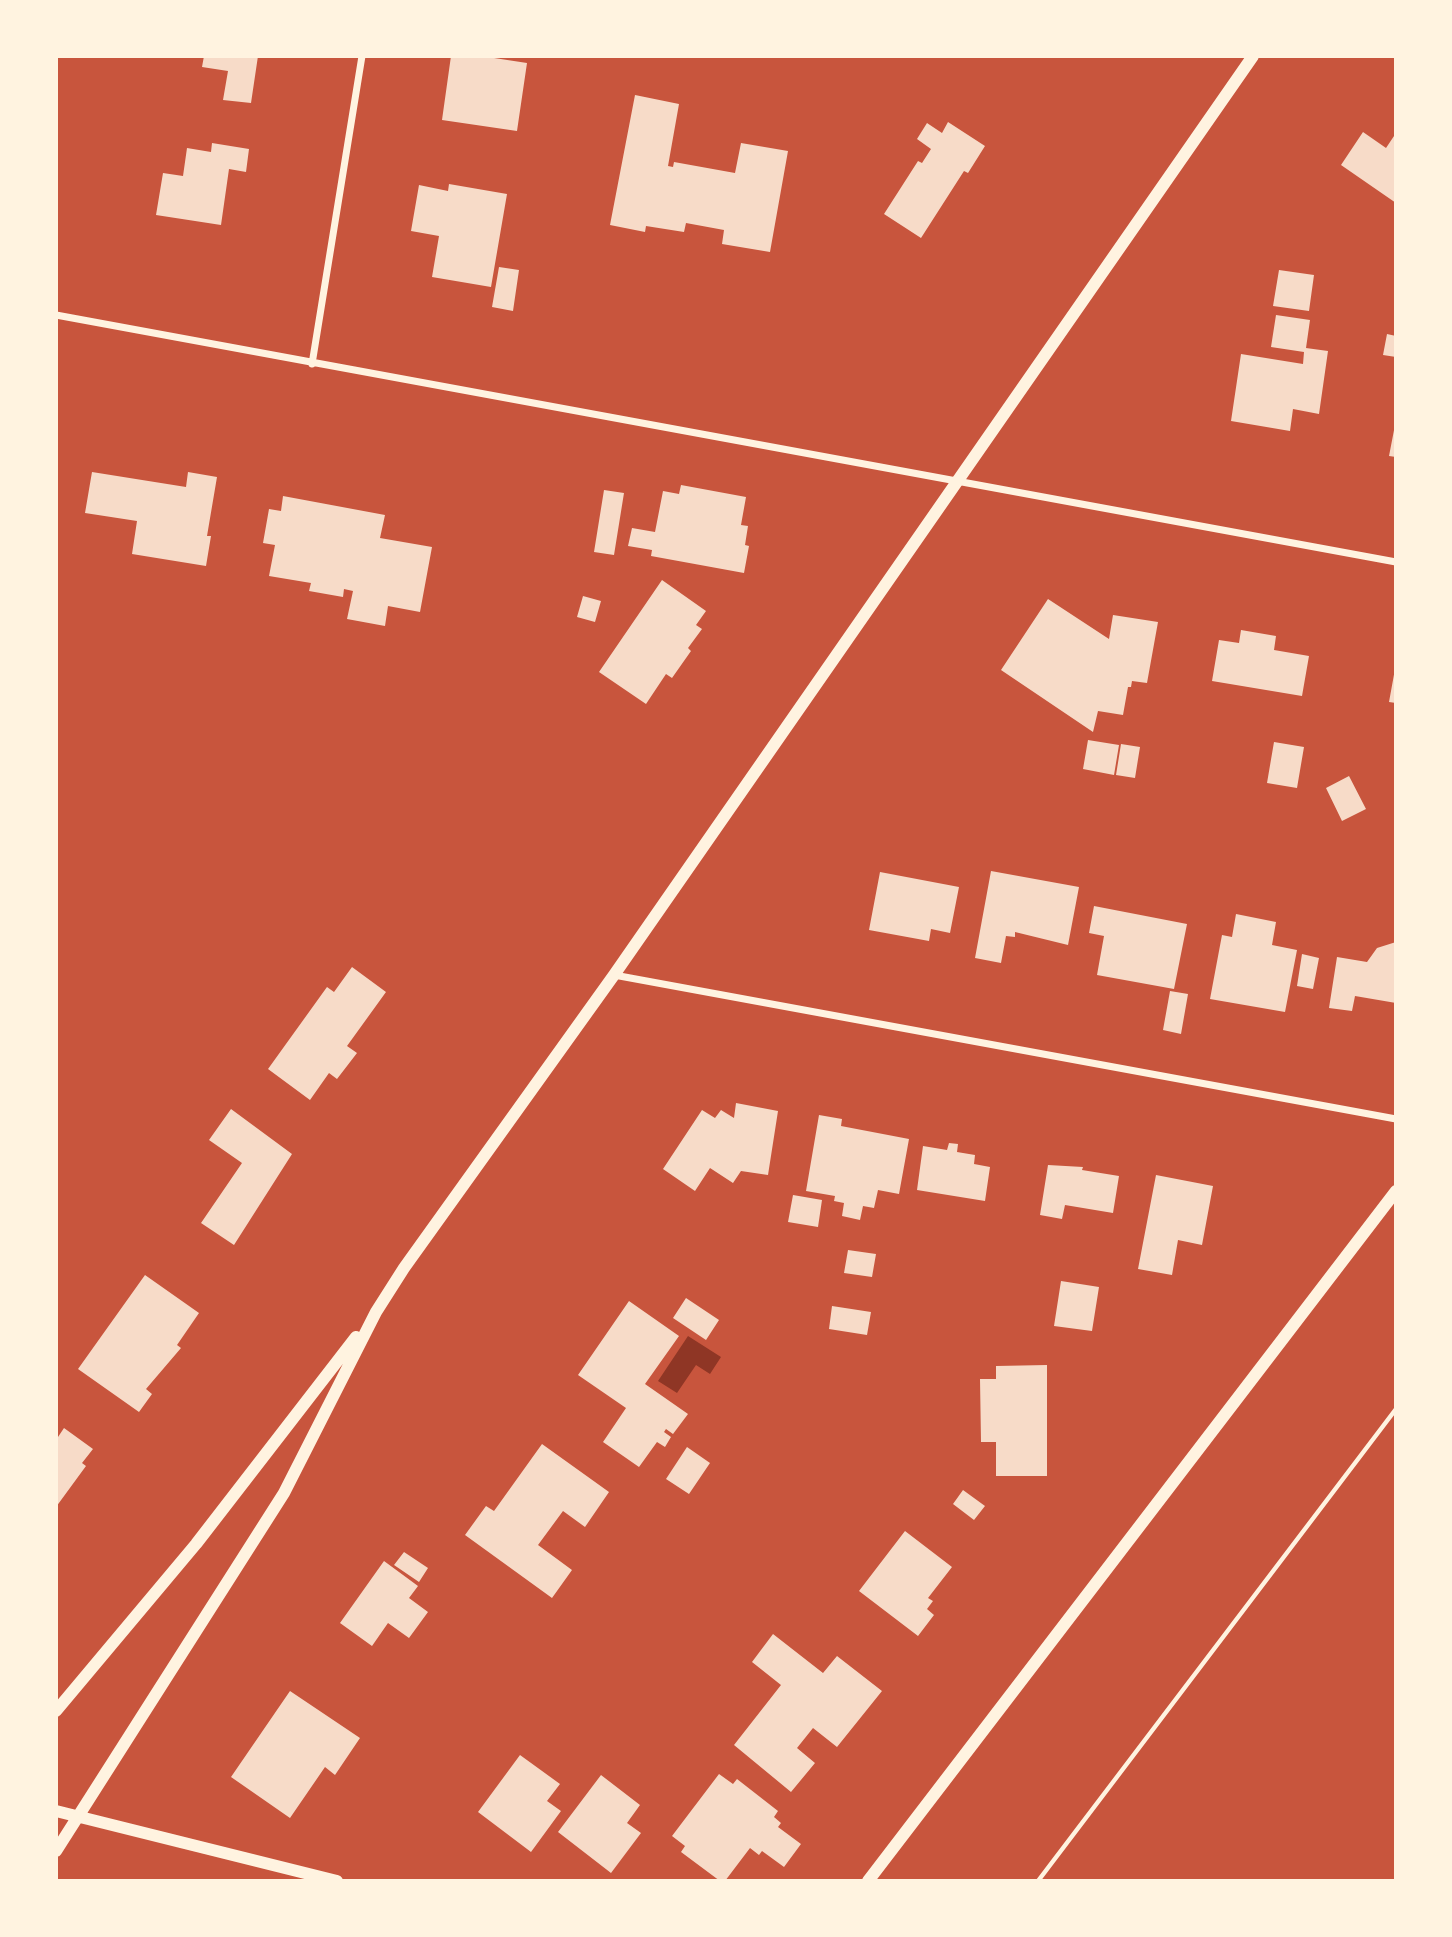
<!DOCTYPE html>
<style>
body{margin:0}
#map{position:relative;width:1452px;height:1937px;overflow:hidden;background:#c8553d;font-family:"Fira Sans Condensed",sans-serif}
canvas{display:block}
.frame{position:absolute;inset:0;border:58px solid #fff3e0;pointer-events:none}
</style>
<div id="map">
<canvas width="1452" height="1937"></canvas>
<div class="frame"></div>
</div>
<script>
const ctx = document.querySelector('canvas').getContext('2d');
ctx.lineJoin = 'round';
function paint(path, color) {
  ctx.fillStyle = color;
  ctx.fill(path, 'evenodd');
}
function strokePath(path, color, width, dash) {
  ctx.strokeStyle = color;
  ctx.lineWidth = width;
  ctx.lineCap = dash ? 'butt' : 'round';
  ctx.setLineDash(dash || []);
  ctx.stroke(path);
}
const water = new Path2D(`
 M 688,1336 L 721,1357 L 710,1374 L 696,1365 L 677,1393 L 658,1381 Z`);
const building = new Path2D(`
 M 204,56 L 258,56 L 251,103 L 223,100 L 228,71 L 202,67 Z
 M 451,56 L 481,56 L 527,63 L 517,131 L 442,120 Z
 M 635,95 L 679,104 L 668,166 L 673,167 L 674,162 L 735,173 L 741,143 L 788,151 L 770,252 L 722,244 L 724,230 L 686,223 L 684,232 L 646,226 L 645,232 L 610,225 Z
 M 948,122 L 985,146 L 968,173 L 964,171 L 921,238 L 884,214 L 918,161 L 922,163 L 931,149 L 917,139 L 927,123 L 942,133 Z
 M 1363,132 L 1386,148 L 1396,133 L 1396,203 L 1341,165 Z
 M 212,143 L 249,149 L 246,172 L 229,169 L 221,225 L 156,215 L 163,173 L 183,176 L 187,148 L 211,152 Z
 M 449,184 L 507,194 L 491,287 L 432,277 L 439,236 L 411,231 L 419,185 L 448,191 Z
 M 499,267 L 519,270 L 513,311 L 492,307 Z
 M 1279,270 L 1314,275 L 1309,311 L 1273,306 Z
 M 1276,315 L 1310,320 L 1306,348 L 1328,351 L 1319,414 L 1293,409 L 1290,431 L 1231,421 L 1241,354 L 1303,364 L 1304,352 L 1271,347 Z
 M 1387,334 L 1396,336 L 1396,357 L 1383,355 Z
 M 1395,425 L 1396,425 L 1396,457 L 1389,456 Z
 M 92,472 L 186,487 L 188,472 L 217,477 L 207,536 L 211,536 L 206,566 L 132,554 L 137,521 L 85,513 Z
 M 681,485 L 746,497 L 741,525 L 748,526 L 745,545 L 749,546 L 744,573 L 651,556 L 652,550 L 628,546 L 632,528 L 655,532 L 663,491 L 679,494 Z
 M 604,490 L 624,493 L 614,555 L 594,552 Z
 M 283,496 L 385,515 L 380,538 L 432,547 L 420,612 L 388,606 L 385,626 L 347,619 L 353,591 L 344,589 L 343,597 L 309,591 L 311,583 L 269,576 L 275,545 L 263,543 L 269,509 L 281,511 Z
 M 662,580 L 706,611 L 696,625 L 702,629 L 688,648 L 691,651 L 672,678 L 666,674 L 646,704 L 599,672 Z
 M 583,596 L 601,601 L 595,622 L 577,617 Z
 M 1048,599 L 1109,639 L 1113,615 L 1158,622 L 1147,683 L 1132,681 L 1131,687 L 1128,687 L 1123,715 L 1098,711 L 1093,732 L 1001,670 Z
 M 1241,630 L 1276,636 L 1274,650 L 1309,656 L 1302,696 L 1212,681 L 1219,640 L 1239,643 Z
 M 1395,669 L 1396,669 L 1396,703 L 1389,702 Z
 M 1088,740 L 1119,745 L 1114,775 L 1083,769 Z
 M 1274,742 L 1304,747 L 1297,788 L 1267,783 Z
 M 1121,744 L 1140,747 L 1135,778 L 1116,775 Z
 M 1349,776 L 1366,809 L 1342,821 L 1326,788 Z
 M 991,871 L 1079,887 L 1068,945 L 1015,932 L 1015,937 L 1006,936 L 1001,963 L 975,958 Z
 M 880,872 L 959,887 L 950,933 L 931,929 L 929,941 L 869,930 Z
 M 1094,906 L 1187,924 L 1174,989 L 1097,975 L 1104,936 L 1089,933 Z
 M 1236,914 L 1276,922 L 1272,945 L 1297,950 L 1285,1012 L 1210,999 L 1222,935 L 1232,937 Z
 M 1396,942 L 1396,1003 L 1355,996 L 1352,1011 L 1329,1008 L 1337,957 L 1367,962 L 1377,948 Z
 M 1302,954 L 1319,958 L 1313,989 L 1297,986 Z
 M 352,967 L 386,992 L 347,1046 L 357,1053 L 337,1079 L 329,1073 L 310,1100 L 268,1069 L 327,987 L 334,992 Z
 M 1170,991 L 1188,994 L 1181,1034 L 1163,1030 Z
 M 736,1103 L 778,1111 L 768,1175 L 741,1171 L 733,1183 L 710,1168 L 695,1191 L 663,1169 L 702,1110 L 715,1118 L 721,1110 L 734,1118 Z
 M 231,1109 L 292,1154 L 234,1245 L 201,1223 L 242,1163 L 209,1140 Z
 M 819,1115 L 842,1119 L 841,1126 L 909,1139 L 899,1194 L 878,1190 L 874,1208 L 863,1206 L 860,1220 L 842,1216 L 844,1203 L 834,1201 L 835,1196 L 806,1191 Z
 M 949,1143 L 958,1144 L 957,1152 L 975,1155 L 974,1164 L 990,1167 L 985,1201 L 917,1190 L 923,1146 L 947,1150 Z
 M 1048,1165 L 1083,1167 L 1082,1170 L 1119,1176 L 1113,1213 L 1065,1205 L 1062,1219 L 1040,1215 Z
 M 1156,1175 L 1213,1186 L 1202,1245 L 1178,1240 L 1172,1275 L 1138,1269 Z
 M 793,1195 L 822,1200 L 818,1227 L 788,1222 Z
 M 848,1250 L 876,1254 L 872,1277 L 844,1273 Z
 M 145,1275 L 199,1313 L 177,1345 L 181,1348 L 146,1389 L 152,1394 L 139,1412 L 78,1369 Z
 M 1061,1281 L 1099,1287 L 1092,1331 L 1054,1326 Z
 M 686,1298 L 719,1320 L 706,1340 L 673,1318 Z
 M 629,1301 L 679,1336 L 645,1384 L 688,1414 L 673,1434 L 666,1429 L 664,1432 L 671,1437 L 665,1447 L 657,1442 L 639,1467 L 603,1442 L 626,1408 L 578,1375 Z
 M 832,1306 L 871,1312 L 867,1335 L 829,1329 Z
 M 1047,1365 L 1047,1476 L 996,1476 L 996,1442 L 981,1442 L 980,1379 L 996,1379 L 996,1366 Z
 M 64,1428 L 93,1449 L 82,1463 L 86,1466 L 56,1507 L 56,1440 Z
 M 542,1444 L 609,1492 L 585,1527 L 563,1511 L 538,1545 L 572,1570 L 552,1598 L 465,1535 L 486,1506 L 494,1511 Z
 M 687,1447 L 710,1463 L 689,1494 L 666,1479 Z
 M 963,1490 L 985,1506 L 974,1520 L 953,1504 Z
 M 905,1531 L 952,1567 L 928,1598 L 933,1601 L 927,1609 L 934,1615 L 918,1636 L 859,1591 Z
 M 404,1552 L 428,1568 L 419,1582 L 394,1565 Z
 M 384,1561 L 418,1586 L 409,1598 L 428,1612 L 409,1638 L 388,1623 L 372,1646 L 340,1623 Z
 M 773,1634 L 823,1673 L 837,1656 L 882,1691 L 837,1747 L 813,1728 L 797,1748 L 815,1763 L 791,1792 L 734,1745 L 781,1685 L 752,1662 Z
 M 290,1691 L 360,1738 L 335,1775 L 325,1767 L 290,1818 L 231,1777 Z
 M 520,1755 L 560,1784 L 547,1801 L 561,1811 L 531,1852 L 478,1812 Z
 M 719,1774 L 733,1784 L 737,1779 L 778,1811 L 774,1817 L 781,1823 L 778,1827 L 801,1844 L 784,1867 L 762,1851 L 759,1855 L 750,1848 L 725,1881 L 720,1881 L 681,1852 L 685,1846 L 672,1836 Z
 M 601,1775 L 640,1805 L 627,1823 L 641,1833 L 611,1873 L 558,1832 Z`);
const path = new Path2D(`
 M 1038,1881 L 1396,1409`);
const minor = new Path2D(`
 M 56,315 L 1396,562
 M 312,364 L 362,56
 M 614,975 L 1396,1119`);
const tertiary = new Path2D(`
 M 56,1711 L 196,1544 L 356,1337
 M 56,1811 L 337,1881
 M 56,1851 L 284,1493 L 376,1312 L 404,1268 L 614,975 L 1253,56
 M 868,1881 L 1396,1191`);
paint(water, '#8f3625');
paint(building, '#f7dbc8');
strokePath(path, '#fff3e0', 4.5);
strokePath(minor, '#fff3e0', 7);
strokePath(tertiary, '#fff3e0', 12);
</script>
